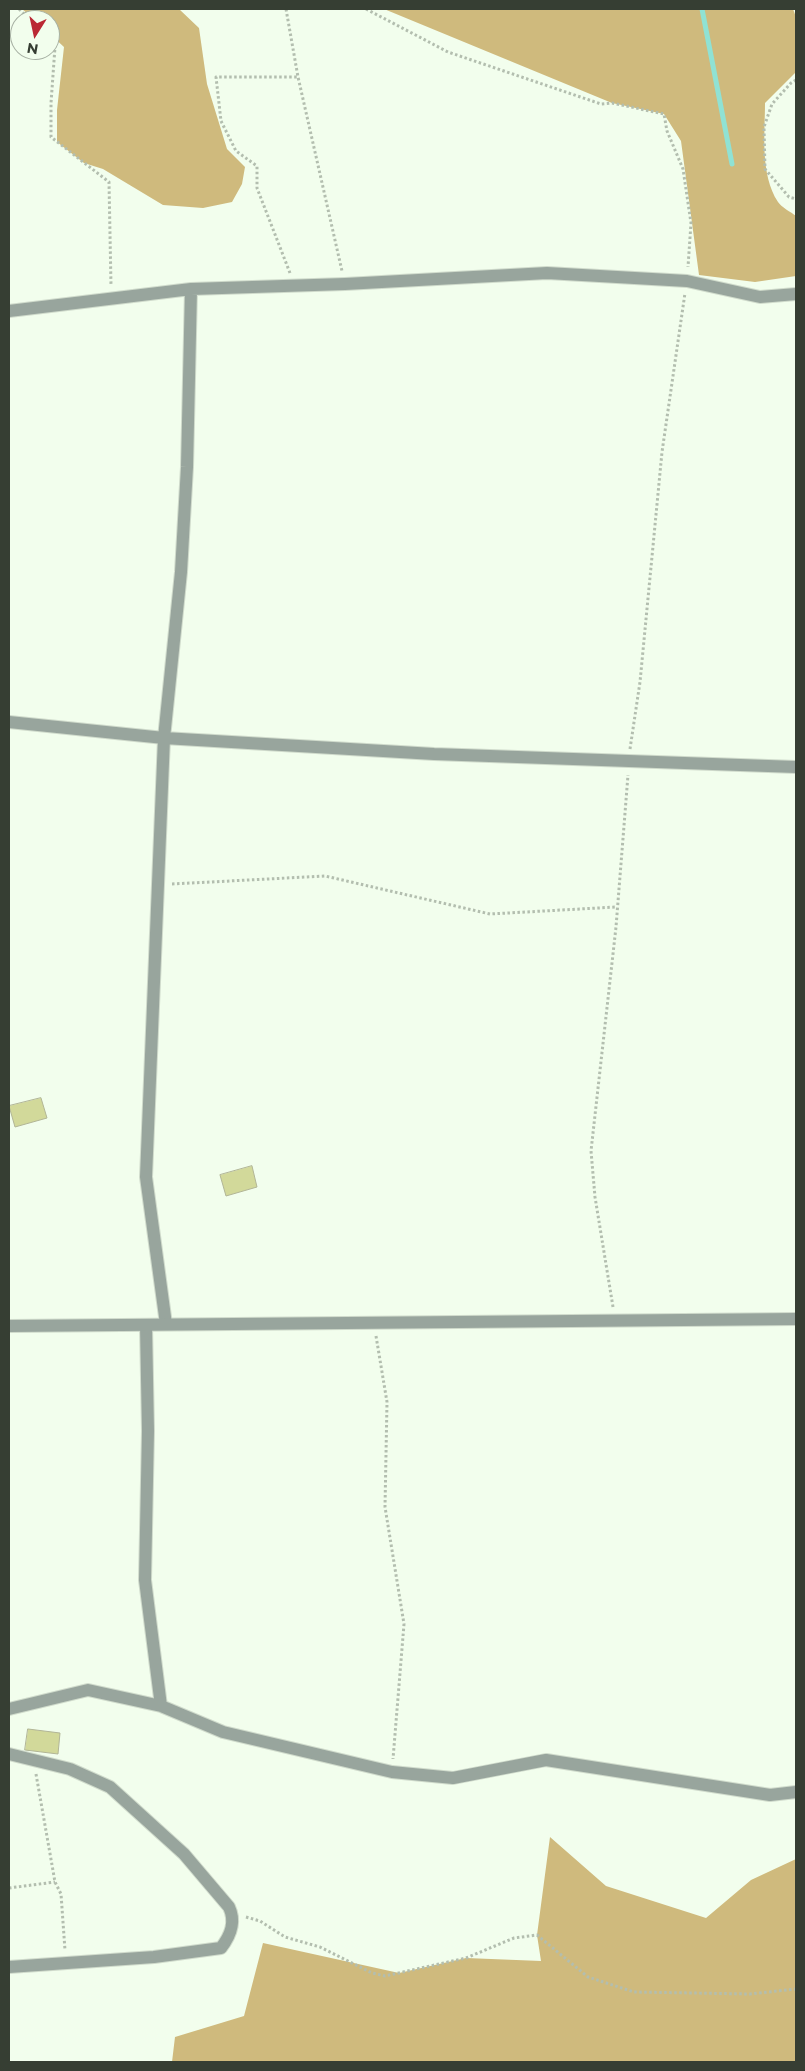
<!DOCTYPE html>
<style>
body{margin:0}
#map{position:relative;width:805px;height:2071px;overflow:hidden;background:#f2feed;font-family:Montserrat,sans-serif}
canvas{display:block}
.frame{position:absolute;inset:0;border:10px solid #363e33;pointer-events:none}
.north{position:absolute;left:10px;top:10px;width:50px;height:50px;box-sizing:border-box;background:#f2feed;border:1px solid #a7b1a3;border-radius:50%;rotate:190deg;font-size:14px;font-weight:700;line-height:20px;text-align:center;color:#363e33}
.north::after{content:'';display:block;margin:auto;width:18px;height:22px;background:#ba2934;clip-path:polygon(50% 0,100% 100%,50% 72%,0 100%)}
</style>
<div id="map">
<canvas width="805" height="2071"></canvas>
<div class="frame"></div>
<div class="north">N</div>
</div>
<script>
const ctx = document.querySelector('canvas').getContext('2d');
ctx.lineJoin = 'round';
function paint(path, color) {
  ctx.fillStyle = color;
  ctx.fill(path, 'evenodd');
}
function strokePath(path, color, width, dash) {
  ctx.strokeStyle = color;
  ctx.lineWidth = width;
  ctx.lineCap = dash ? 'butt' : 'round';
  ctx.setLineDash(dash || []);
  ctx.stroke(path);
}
const forest = new Path2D(`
 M 22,9 L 179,9 L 199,28 L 207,84 L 227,149 L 245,167 L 242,184 L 232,202 L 203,208 L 163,205 L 103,169 L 84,163 L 57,142 L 57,110 L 64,47 L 50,34 L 50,20 L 35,20 Z
 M 384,9 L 793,9 L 796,17 L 796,72 L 765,103 C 765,135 760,174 778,202 C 781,207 791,212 796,216 L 796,276 L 755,282 L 699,275 L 681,141 L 664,114 L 612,103 Z
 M 550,1837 L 606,1886 L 706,1918 L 751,1880 L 796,1859 L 796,2062 L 172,2062 L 175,2037 L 244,2016 L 263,1943 L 399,1973 L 466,1958 L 541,1961 L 537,1935 Z`);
const stream = new Path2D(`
 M 702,9 L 732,164`);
const building = new Path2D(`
 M 41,1098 L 47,1118 L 15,1127 L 9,1106 Z
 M 252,1166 L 257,1187 L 226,1196 L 220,1175 Z
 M 28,1729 L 60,1733 L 58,1754 L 25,1750 Z`);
const path = new Path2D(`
 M 19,9 L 30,20
 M 286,9 L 298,77 L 342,271
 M 366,9 L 448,52 L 601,104 L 612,103 L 664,114 L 667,131 L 683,169 L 691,223 L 688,267
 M 50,42 L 55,47 L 51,103 L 51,137 L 109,182 L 111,286
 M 796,80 L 791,83 L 772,104 L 764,127 L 765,169 L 789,197 L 796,199
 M 290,273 L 257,188 L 257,166 L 236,151 L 221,121 L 216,77 L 298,77
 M 630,749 L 640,682 L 662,452 L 685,293
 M 172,884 L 325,876 L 490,914 L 616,907
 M 613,1307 L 595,1197 L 591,1151 L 616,927 L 628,775
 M 376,1336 L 387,1402 L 385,1507 L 404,1624 L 393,1759
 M 36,1774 L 55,1882 L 61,1894 L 65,1950
 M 9,1888 L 55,1882
 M 246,1917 L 260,1921 L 285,1937 L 320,1947 L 372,1973 L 385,1976 L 466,1958 L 514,1938 L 537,1935 L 588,1977 L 634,1992 L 750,1994 L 796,1989`);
const minor = new Path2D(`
 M 9,311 L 191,289 L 345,284 L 547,273 L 687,281 L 760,297 L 796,294
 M 9,722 L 164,738 L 434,754 L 796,767
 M 166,1324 L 146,1177 L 164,738 L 181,572 L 187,467 L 191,289
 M 146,1325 L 148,1431 L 145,1580 L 161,1706
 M 9,1709 L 88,1690 L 161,1706 L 223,1732 L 392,1772 L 453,1778 L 546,1760 L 770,1795 L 796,1792
 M 9,1754 L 70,1769 L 110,1787 L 184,1854 L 229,1907 C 236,1922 231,1935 221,1948 L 154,1957 L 9,1967`);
const tertiary = new Path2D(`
 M 9,1326 L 796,1319`);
paint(forest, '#cfba7d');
strokePath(stream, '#90e2d4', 5);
paint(building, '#d2d99a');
strokePath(building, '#b1b596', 1);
strokePath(minor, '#d0dbcc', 14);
strokePath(tertiary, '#d0dbcc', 14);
strokePath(path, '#b3beaf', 3, [2.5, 2.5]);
strokePath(minor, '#98a59d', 12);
strokePath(tertiary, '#98a59d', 12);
</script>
